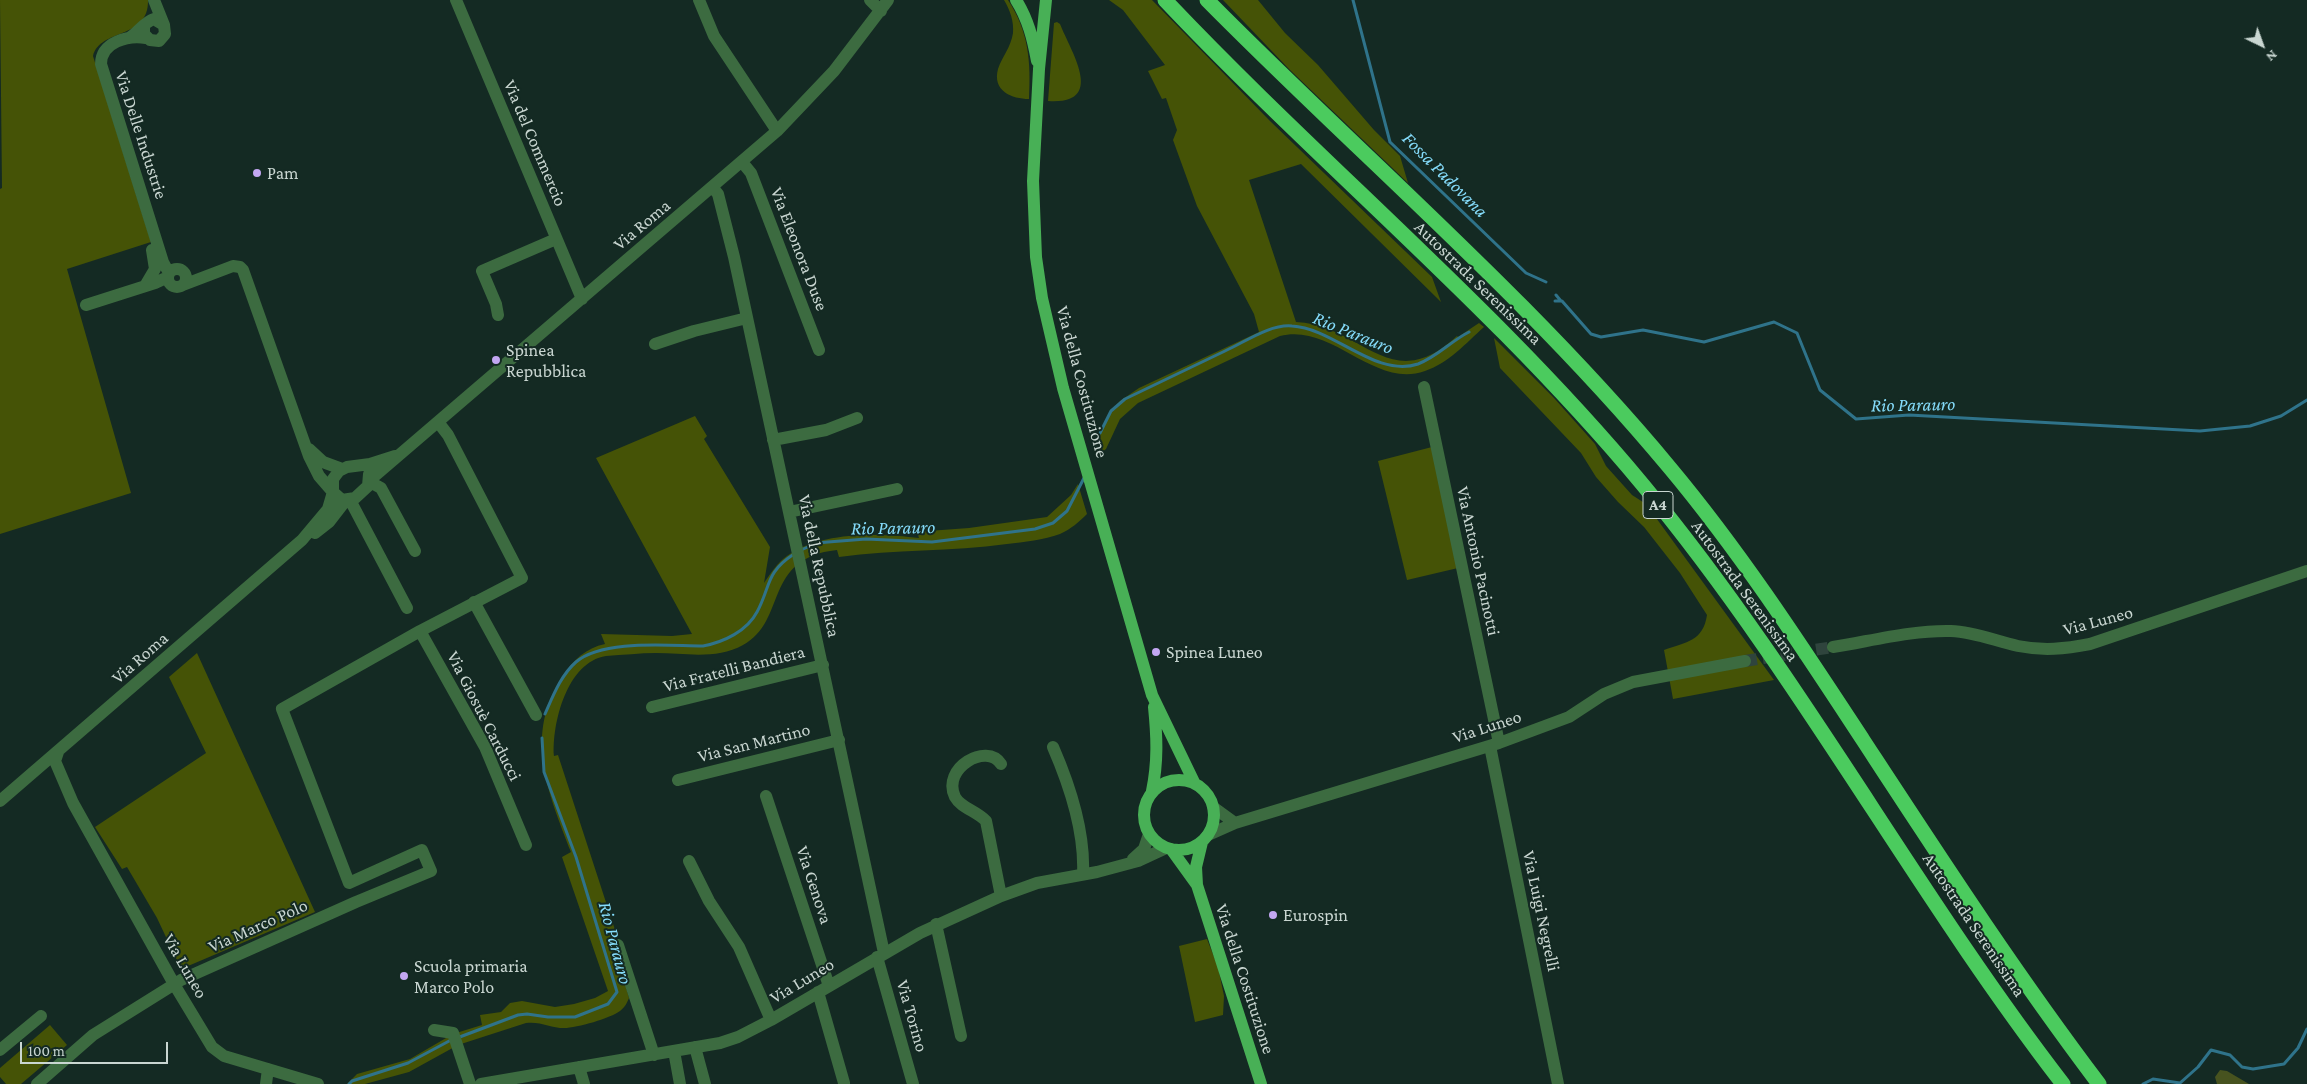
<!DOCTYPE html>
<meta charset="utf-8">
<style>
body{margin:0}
#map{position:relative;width:2307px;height:1084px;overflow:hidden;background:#142a23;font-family:"Crimson Pro",serif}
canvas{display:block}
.north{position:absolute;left:2237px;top:20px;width:50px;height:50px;-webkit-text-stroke:4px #142a23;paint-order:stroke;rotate:138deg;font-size:14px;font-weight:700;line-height:20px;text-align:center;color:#c9d6d1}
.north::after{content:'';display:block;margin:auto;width:18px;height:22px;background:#c9d6d1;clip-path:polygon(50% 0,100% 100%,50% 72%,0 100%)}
.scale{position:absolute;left:20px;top:1042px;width:148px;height:22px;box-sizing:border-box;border:2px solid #c9d6d1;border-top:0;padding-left:6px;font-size:15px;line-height:18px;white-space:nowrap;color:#c9d6d1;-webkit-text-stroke:4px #142a23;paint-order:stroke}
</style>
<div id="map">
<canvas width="2307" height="1084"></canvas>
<div class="north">N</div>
<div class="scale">100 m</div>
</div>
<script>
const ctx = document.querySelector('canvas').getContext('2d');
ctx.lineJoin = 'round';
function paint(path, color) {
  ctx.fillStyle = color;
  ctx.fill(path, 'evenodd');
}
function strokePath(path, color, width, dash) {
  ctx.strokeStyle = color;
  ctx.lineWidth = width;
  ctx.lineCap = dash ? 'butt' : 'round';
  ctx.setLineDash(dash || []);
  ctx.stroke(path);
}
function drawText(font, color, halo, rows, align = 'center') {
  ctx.font = font + ' "Crimson Pro",serif';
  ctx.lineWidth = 4;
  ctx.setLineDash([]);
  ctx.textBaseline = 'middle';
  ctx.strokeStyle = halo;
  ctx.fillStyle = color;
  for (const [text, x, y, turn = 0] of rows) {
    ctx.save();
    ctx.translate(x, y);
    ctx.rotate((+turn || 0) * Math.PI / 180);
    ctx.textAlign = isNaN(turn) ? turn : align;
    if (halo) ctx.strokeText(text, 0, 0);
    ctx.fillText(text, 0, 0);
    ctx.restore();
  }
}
const green = new Path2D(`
 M 0,0 L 148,0 C 149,40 100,28 93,56 L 151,242 L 67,269 L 131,493 L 0,534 L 0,189 L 2,188 Z
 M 1004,0 L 1008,0 C 1029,32 1031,62 1029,99 C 1012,99 992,91 998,69 C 1002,57 1011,47 1013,33 C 1014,21 1010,10 1004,0 Z
 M 1109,0 L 1152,0 L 1270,121 L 1432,277 L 1441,302 L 1301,164 L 1249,180 L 1296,322 C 1363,325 1390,398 1457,336 L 1458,337 L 1479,323 L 1484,327 C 1466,343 1449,363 1425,371 C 1373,389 1333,323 1280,336 L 1138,403 L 1120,419 L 1106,449 L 1102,452 L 1098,437 L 1100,431 L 1110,412 L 1120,401 L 1139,388 L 1259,332 L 1254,314 L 1197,206 L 1173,140 L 1177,130 L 1166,98 L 1162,99 L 1148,71 L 1165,65 L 1123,10 Z
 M 1223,0 L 1258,0 L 1285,33 L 1318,65 L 1374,130 L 1400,156 L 1408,183 L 1289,69 Z
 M 1057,22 L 1060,24 C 1071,52 1107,105 1048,101 L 1054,23 Z
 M 1494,338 L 1554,398 L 1595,444 L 1606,466 L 1632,495 L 1646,504 L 1774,680 L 1673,699 L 1664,650 C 1687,642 1703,641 1707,615 L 1680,573 L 1644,527 L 1618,502 L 1596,477 L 1581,453 L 1500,368 Z
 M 695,416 L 707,436 L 704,439 L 770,547 L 764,583 C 771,573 777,563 787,556 C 820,531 880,533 919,538 L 916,529 L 928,531 L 969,528 L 1047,517 L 1071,495 L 1078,484 L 1087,514 C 1079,522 1071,529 1060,534 C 1044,540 1024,542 1007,544 C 951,552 895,549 839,557 L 837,550 C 762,558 788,621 743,645 C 716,660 685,653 656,653 C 640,653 623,655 606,656 C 567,662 552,723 554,756 L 558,755 L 616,933 L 612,935 L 629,998 C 627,1003 625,1007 620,1011 C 611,1018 577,1028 564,1028 C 551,1028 540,1021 526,1023 L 458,1045 L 409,1072 L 365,1084 L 347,1084 L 357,1074 L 410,1059 L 453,1034 L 482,1025 L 480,1015 L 501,1012 L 510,1003 L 522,1001 L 555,1007 L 574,1004 L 595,998 L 608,991 L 562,857 L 571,852 C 548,792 523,735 563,676 C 573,660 586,648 605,644 L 601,634 L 672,636 L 692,634 L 596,458 Z
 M 1432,447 L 1458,568 L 1407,580 L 1378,461 Z
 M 197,653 L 315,912 L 181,969 L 157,918 L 127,867 L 122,869 L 95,827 L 206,753 L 169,677 Z
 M 1207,939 L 1218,967 L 1224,996 L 1223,1015 L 1195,1022 L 1179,946 Z
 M 50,1025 L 67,1045 L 21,1084 L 6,1084 L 0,1077 L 0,1068 Z`);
const forest = new Path2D(`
 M 2220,1070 L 2227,1071 L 2249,1084 L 2217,1084 L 2215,1077 Z`);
const stream = new Path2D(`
 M 1353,0 L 1390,142 L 1526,273 L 1546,282
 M 1556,295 L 1561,301
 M 1555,301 L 1562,301 L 1591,334 L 1601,337 L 1643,330 L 1704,342 L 1774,322 L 1797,333 L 1820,390 L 1856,419 L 1909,415 L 2200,431 L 2250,426 L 2281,416 L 2307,400
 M 1100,433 L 1111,411 L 1125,399 C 1159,383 1192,367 1225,351 C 1245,342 1270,324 1292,326 C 1334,328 1375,378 1418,364 C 1437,357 1451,341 1469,332
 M 801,550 L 817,543 L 828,542 L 866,539 L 932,542 L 1035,529 L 1053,523 L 1067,511 L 1084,478
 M 545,714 C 553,696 561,675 576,662 C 603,639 669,646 703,646 C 724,642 747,631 757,612 C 771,586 765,573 794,554
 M 457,1038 L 518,1015 L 527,1014 L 548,1017 L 575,1017 L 608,1004 L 617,992 L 576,857 L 544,772 L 542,738
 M 349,1084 L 352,1081 L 408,1063 L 451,1040
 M 2143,1084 L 2153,1079 L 2180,1083 L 2198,1067 L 2211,1050 L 2230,1055 L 2242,1067 L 2253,1069 L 2284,1064 L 2298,1048 L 2307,1029`);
const minorTunnel = new Path2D(`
 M 1745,661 L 1833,647`);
const minor = new Path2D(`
 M 154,0 L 164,25
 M 456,0 L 582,299
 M 699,0 L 714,36 L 777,131
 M 870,0 L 881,11
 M 129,38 C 138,33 144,22 154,19 L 164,25 L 165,34 L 159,41 L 150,40 L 144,34 L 144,26
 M 146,38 C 128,35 101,42 101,64 L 163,262 L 169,273
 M 742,162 L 751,173 L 819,350
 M 713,188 L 718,194 L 734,257 L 884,953
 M168 278a9 9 0 1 1 18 0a9 9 0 1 1-18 0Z
 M 183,285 L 233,266 L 240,267 L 243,270 L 309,456 L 319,476 L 332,491
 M 145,286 L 155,269 L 152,250
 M 86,305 L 155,283 L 168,277
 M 498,315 L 496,304 L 482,271 L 556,239
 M 655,344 L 694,331 L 747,318
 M 1424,387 L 1499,743
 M 773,440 L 826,430 L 857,418
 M 309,449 L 323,462 L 342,469
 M 370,480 L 777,131 L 834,71 L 888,0
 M 370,482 L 381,488 L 415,551
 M 333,492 L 342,500 L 355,498 L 368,486 L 369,474
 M 350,500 L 407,608
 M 789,512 L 897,489
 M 315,533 L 329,522 L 346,500
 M 474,602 L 536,715
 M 420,631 L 485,747 L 526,845
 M 1833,647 C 1871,641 1912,630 1951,631 C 1975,632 1995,641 2018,646 C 2043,651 2065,649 2090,644 L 2307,571
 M 652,707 L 823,665
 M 1490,746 L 1558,1084
 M 1053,747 C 1070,786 1085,831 1083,874
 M 58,752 L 55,761 L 73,803 L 174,984 L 212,1047 L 224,1056 L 318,1084
 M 1001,764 C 987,742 941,768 955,797 C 961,808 977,811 986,821 L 1001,896
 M 678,780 L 839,740
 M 766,796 L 829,986
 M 0,801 L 302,540 L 328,509 L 333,492 L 333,479 L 339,471 L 347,467 L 370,464 L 395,456
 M 1213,807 L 1235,823
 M 1208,835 L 1235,823 L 1499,743 L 1569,717 L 1604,694 L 1633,682 L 1745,661
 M 1133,859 L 1144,849 L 1149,834
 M 689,861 L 709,901 L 739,947 L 771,1020
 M 936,924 L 961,1036
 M 618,945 L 654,1055
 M 877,957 L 913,1084
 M 818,992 L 844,1083
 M 434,1030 L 453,1033 L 470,1084
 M 695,1047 L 705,1084
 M 0,1050 L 41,1016
 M 674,1051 L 680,1084
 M 579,1067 L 584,1084
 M 37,1084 L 93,1035 L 181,980 L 356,902 L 431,871 L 422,850 L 349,883 L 282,709 L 420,631 L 522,578 L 448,435 L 438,422
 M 266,1084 L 268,1069
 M 481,1084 L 720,1043 L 738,1037 L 771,1020 L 920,933 L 1001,896 L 1037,883 L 1097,872 L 1138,861 L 1166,848`);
const major = new Path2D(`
 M 1016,0 C 1028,19 1033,39 1037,61
 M 1046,0 L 1039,69 L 1033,181 L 1036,257 L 1042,298 L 1063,388 L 1152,695 L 1194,782
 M1144 815a35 35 0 1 1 70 0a35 35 0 1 1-70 0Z
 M 1152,791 C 1158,762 1157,737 1154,707
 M 1171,849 L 1197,885 L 1261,1084
 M 1197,885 L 1196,867 L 1202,842`);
const highway = new Path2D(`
 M 1165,0 C 1321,165 1498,310 1643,485 C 1799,673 1914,891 2063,1084
 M 1207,0 C 1361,156 1530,299 1670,468 C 1741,553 1802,647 1863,740 C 1939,856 2015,973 2099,1084`);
const markers = [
 [257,173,5,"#c3a7f2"],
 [496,360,5,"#c3a7f2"],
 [1156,652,5,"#c3a7f2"],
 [1273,915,5,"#c3a7f2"],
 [404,976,5,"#c3a7f2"]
];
const shields = [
 [1658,505,30]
];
const shieldNames = [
 ["A4",1658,505]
];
const streetNames = [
 ["Via Delle Industrie",141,135,72],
 ["Via del Commercio",535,143,67],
 ["Via Roma",642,225,-40],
 ["Via Eleonora Duse",799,249,69],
 ["Autostrada Serenissima",1478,283,44],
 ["Via della Costituzione",1082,382,75],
 ["Via Antonio Pacinotti",1478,561,78],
 ["Via della Repubblica",819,566,78],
 ["Autostrada Serenissima",1745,591,54],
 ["Via Luneo",2098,621,-15],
 ["Via Roma",140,658,-41],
 ["Via Fratelli Bandiera",734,669,-14],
 ["Via Giosuè Carducci",484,716,63],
 ["Via Luneo",1487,727,-18],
 ["Via San Martino",754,743,-14],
 ["Via Genova",814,885,72],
 ["Via Luigi Negrelli",1541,911,78],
 ["Autostrada Serenissima",1974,925,56],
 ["Via Marco Polo",258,926,-24],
 ["Via Luneo",185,966,60],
 ["Via della Costituzione",1245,979,72],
 ["Via Luneo",802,981,-31],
 ["Via Torino",912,1016,74]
];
const poiNames = [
 ["Pam",267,173],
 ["Spinea",506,350],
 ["Repubblica",506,371],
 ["Spinea Luneo",1166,652],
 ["Eurospin",1283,915],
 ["Scuola primaria",414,966],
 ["Marco Polo",414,987]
];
const waterNames = [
 ["Fossa Padovana",1445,175,45],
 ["Rio Parauro",1353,333,22],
 ["Rio Parauro",1913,405,-1],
 ["Rio Parauro",893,528,-1],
 ["Rio Parauro",615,943,75]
];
paint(green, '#455306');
paint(forest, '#47531f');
strokePath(stream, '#2f738a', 3);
strokePath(minorTunnel, '#2f443d', 12, [12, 6]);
strokePath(minor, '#3c6b40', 12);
strokePath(major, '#48b056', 12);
strokePath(highway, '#4bcb5e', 15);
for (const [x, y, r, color] of markers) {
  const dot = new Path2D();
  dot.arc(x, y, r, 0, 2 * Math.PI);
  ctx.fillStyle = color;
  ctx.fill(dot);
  strokePath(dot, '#142a23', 2);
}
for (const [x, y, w] of shields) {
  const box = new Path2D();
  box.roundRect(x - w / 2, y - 13.5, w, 27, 4);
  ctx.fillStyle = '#142a23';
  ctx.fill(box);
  strokePath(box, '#c9d6d1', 1);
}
drawText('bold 16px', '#c9d6d1', null, shieldNames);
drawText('18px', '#c9d6d1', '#142a23', streetNames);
drawText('18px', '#c9d6d1', '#142a23', poiNames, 'left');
drawText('italic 19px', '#85dcfb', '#142a23', waterNames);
</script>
